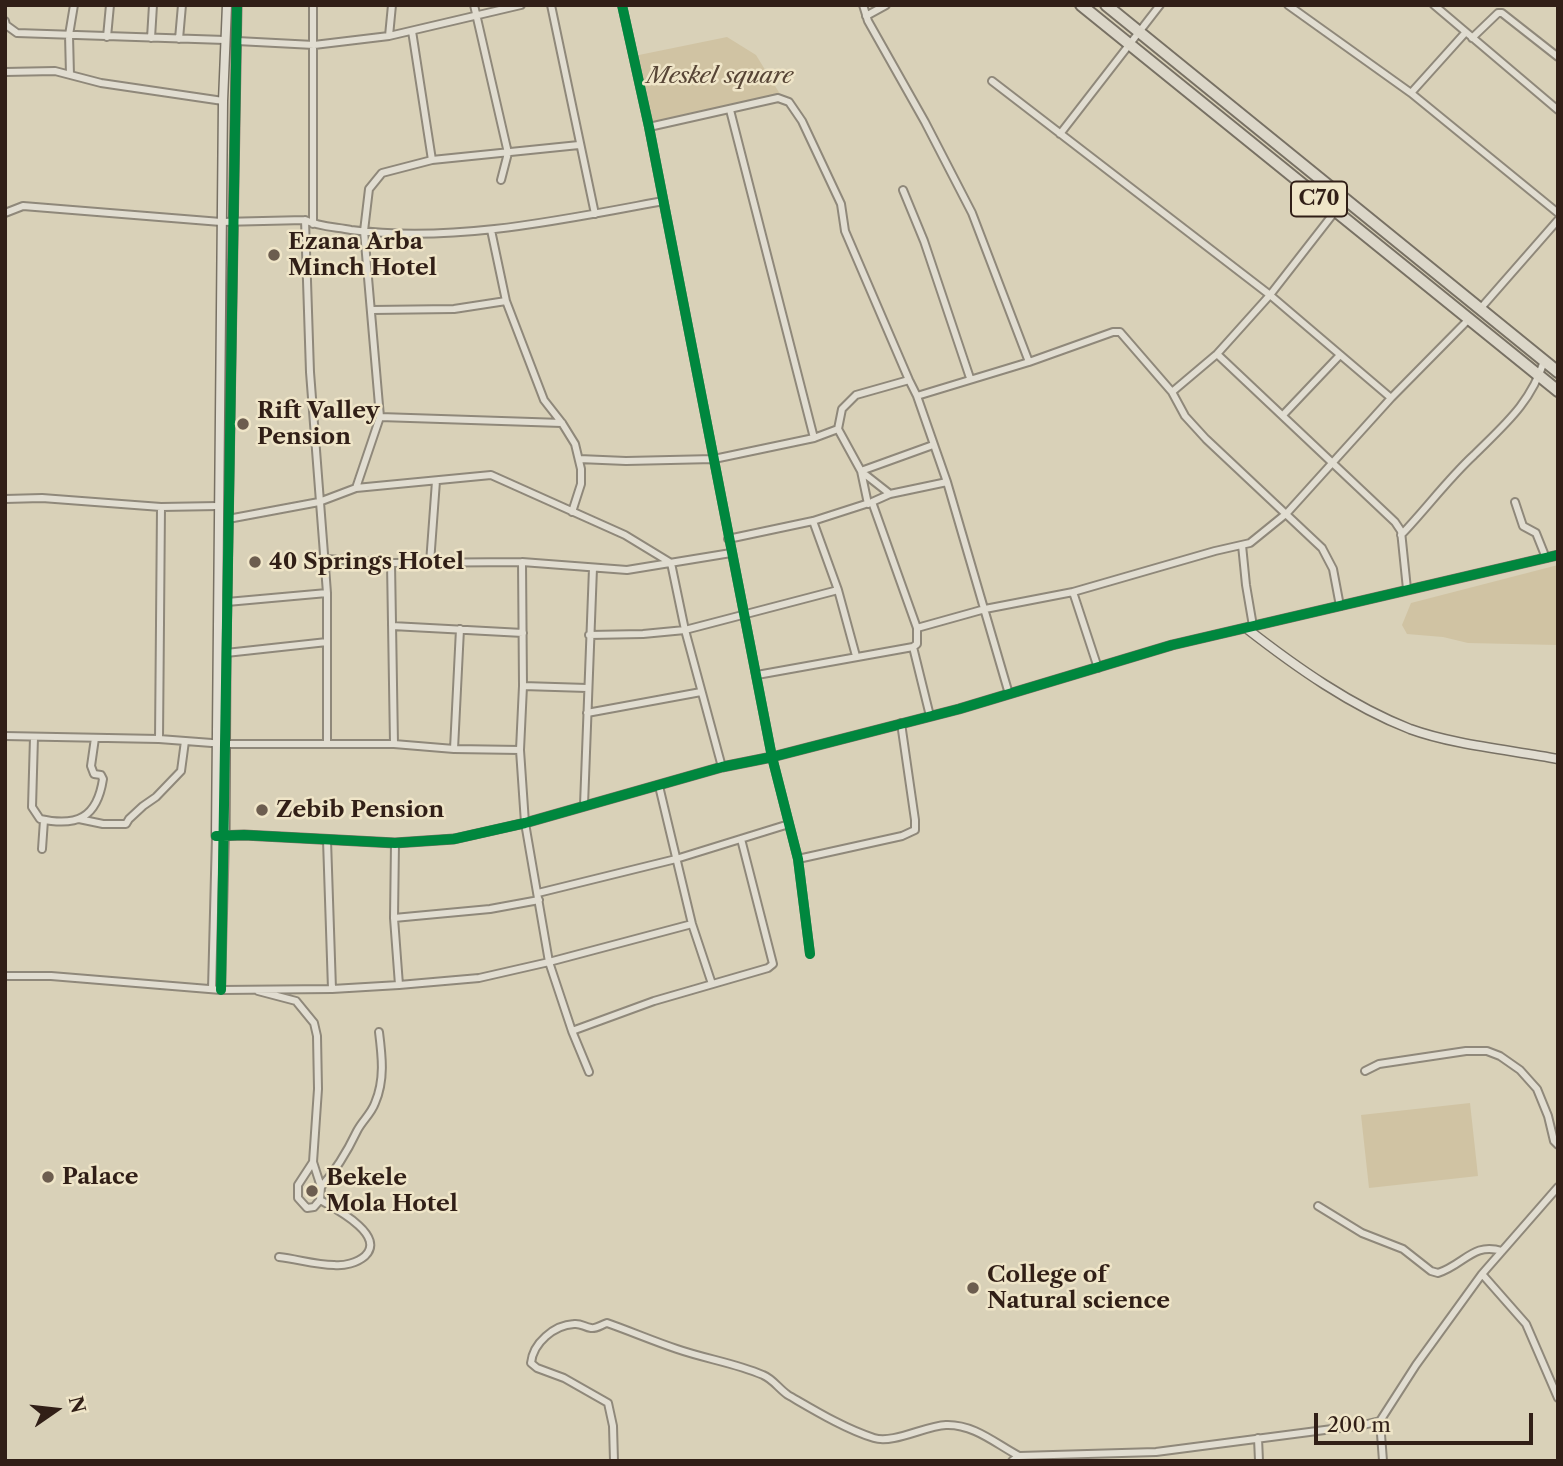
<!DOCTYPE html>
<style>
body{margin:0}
#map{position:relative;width:1563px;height:1466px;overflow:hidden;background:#d9d1b8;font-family:"Libre Caslon Text",serif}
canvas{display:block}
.frame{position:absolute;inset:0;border:7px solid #311f17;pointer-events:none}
.north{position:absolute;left:21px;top:1375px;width:70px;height:70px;-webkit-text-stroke:5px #efe5c8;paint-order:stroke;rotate:76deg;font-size:19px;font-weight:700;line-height:28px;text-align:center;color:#311f17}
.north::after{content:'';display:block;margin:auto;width:24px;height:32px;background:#311f17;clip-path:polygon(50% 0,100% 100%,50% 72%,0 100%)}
.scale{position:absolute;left:1314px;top:1413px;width:219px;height:32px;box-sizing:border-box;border:4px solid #311f17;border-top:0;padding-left:9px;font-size:21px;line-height:24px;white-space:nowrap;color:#311f17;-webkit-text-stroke:5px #efe5c8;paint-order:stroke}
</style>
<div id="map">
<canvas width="1563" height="1466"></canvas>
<div class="frame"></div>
<div class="north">N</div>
<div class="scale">200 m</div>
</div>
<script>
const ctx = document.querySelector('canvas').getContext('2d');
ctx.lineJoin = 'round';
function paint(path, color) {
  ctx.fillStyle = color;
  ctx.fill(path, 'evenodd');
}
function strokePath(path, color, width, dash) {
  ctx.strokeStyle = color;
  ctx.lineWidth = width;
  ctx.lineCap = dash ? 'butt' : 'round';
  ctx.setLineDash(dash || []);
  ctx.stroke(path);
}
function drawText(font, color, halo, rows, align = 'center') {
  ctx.font = font + ' "Libre Caslon Text",serif';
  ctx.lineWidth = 5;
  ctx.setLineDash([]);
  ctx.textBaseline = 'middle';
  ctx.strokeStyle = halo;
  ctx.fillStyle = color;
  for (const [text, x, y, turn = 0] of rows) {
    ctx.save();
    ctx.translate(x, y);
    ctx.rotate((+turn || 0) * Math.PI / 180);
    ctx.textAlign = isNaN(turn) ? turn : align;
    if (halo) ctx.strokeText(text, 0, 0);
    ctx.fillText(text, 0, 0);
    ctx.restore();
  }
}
const green = new Path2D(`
 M 727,37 L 756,55 L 780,94 L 768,103 L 648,126 L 634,56 Z
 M 1558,565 L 1558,645 L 1468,643 L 1443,637 L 1407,634 L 1402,625 L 1411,603 Z
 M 1470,1103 L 1478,1176 L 1369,1188 L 1361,1115 Z`);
const street = new Path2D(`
 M 474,5 L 508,153 L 501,180
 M 551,5 L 595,214
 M 622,5 L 649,127 L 772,757 L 798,859 L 810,954
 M 863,5 L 868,21 L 925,122 L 972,213 L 1029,362
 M 1288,5 L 1411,93 L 1558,213
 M 1434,5 L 1558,110
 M 866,16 L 886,5
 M 5,21 L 6,25 L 17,33 L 225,40
 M 412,31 L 432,160
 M 389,36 L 392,5
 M 107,37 L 110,5
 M 151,38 L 153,5
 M 1472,38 L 1498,13 L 1502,13 L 1558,57
 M 179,39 L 182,5
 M 237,41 L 314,45 L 389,36 L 521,5
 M 5,72 L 55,71 L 101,83 L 223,101
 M 70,75 L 69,35 L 74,5
 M 992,81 L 1270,295 L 1391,398
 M 1411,93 L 1465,33
 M 730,110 L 814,438
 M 649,127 L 778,98 L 789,102 L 802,121 L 841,204 L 845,231 L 909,380 L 917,396 L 947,482 L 1009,694
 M 1060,134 L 1160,5
 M 903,190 L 924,241 L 970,378
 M 5,213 L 23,206 L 221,222 L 305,220 C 319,227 336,227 351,230 C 455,243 561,220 663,201
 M 305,220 L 310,372 L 327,593 L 327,744
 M 313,224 L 313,5
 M 491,230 L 506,301 L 544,400 L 562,423 L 575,444 L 581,469 L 581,484 L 572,512
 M 1480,309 L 1558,220
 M 372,310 L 454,309 L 506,301
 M 1217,354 L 1395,522 L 1401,531 L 1407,589
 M 1172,392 L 1217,354 L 1270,295 L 1344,200
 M 917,396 L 1029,362 L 1113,332 L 1120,332 L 1172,392 L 1185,416 L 1206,439 L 1322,548 L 1333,569 L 1340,606
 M 1283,415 L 1340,355
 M 380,417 L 562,423
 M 579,459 L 626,461 L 714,459 L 814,438 L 838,429
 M 861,471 L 933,445
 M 862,472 L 890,494
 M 356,488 L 380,417 L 364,231 L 369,189 L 382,173 L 432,160 L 579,145
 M 5,499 L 42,498 L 161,507 L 218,506
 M 872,502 L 917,628
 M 1515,502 L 1523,526 L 1536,533 L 1546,558
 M 868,504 L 861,471 L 838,429 L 842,409 L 856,395 L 909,380
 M 228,519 L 319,502 L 356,488 L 491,475 L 625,535 L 671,563 L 685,630 L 722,767
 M 813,521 L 838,590 L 856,656
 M 1401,535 C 1426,509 1448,479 1474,455 C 1504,425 1531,403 1544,361
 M 728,539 L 813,521 L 872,502 L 890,494 L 947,482
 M 1242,545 L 1246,585 L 1253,626
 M 326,559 L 391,563 L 522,562 L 627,570 L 731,553
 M 522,562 L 523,686 L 520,750 L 525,823 L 549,962 L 572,1031 L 589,1072
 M 391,563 L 394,744
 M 430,563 L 436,481
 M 1073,592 L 1215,551 L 1250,543 L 1287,513 L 1391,398 L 1469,319
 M 227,602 L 327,593
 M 392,626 L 523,633
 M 589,635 L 643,634 L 685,630 L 838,590
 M 913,647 L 930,716
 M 226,653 L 327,642
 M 757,675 L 913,647 L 917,644 L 917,628 L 985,609 L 1073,592 L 1098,668
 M 523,686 L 587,688
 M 587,713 L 701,692
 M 5,736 L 159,739 L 225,744 L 394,744 L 454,749 L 520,750
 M 34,737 L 32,807 L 40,819 C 77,827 97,818 103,779 L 101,775 L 94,774 L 91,766 L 95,738
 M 159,739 L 161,507
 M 454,749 L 460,629
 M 659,786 L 692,924 L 712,984
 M 584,805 L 593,568
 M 79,819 L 103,824 L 126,824 L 129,819 L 143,806 L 156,797 L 181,771 L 185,741
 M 327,840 L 332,989
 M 395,843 L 394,918 L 399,985
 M 42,849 L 44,820
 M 798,859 L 902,836 L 915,830 L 915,820 L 901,723
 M 538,893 L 676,859 L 789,824
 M 394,918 L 490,909 L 539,900
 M 5,976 L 51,976 L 221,990 L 332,989 L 399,985 L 479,978 L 549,962 L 692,924
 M 212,989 L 216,836
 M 221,990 L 225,836
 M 258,991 L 296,1001 L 314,1023 L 317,1036 L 318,1089 L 313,1162 L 321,1187 L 320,1200 L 314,1207 L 307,1208 L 298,1198 L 298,1185 L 313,1162
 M 572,1031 L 654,1001 L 768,968 L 773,964 L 741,839
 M 1365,1071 L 1379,1064 L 1466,1051 L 1487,1051 L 1500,1056 L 1520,1070 L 1537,1089 L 1548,1116 L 1554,1141 L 1558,1145
 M 321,1187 C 337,1169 347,1152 357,1131 C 362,1121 371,1114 375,1103 C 385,1080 382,1056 379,1032
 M 1318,1206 L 1362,1233 L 1403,1249 L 1431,1271 L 1438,1273 C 1465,1264 1473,1242 1502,1251
 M 279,1257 C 297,1259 316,1265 334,1265 C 344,1266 357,1263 365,1256 C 387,1235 334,1208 320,1200
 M 1482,1274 L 1526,1324 L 1558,1398
 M 1380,1421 L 1383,1461
 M 1258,1438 L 1259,1461
 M 614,1461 L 613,1426 L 608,1403 L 564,1378 L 537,1368 L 531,1363 C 533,1343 554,1325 574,1324 C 581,1323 584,1327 591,1328 C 596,1329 601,1325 607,1323 C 630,1331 653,1341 677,1349 C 706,1359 735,1363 763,1375 C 773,1379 779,1389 788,1395 C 814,1410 845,1429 874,1438 C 893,1444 925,1426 946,1425 C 974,1424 996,1444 1019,1456
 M 1012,1461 L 1019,1456 L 1156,1452 L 1363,1425 L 1380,1421 L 1416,1365 L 1482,1274 L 1558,1187`);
const secondary = new Path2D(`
 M 227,5 L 223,101 L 216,836 L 244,835 L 395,843 L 454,839 L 525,823 L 722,767 L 772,757 L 959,709 L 1172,645 L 1558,555
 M 1246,628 C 1296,667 1351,706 1410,729 C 1454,745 1511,750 1558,759
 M 225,836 L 226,653 L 237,5`);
const highway = new Path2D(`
 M 1081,5 L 1558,391
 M 1106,5 L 1558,372`);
const cycleway = new Path2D(`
 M 622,5 L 649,127 L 772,757 L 798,859 L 810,954
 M 216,836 L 244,835 L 395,843 L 454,839 L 525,823 L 722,767 L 772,757 L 959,709 L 1172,645 L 1558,555
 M 221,990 L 237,5`);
const markers = [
 [274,255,7,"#6c5d4f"],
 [243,424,7,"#6c5d4f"],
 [255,562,7,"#6c5d4f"],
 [262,810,7,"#6c5d4f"],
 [48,1177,7,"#6c5d4f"],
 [312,1191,7,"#6c5d4f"],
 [973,1288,7,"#6c5d4f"]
];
const shields = [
 [1319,199,56]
];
const shieldNames = [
 ["C70",1319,199]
];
const parkNames = [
 ["Meskel square",720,76]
];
const poiNames = [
 ["Ezana Arba",288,242],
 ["Minch Hotel",288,268],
 ["Rift Valley",257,411],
 ["Pension",257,437],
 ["40 Springs Hotel",269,562],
 ["Zebib Pension",276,810],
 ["Palace",62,1177],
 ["Bekele",326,1178],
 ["Mola Hotel",326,1204],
 ["College of",987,1275],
 ["Natural science",987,1301]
];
paint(green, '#d0c3a3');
strokePath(street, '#8f887a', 10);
strokePath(secondary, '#787164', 11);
strokePath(highway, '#787164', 14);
strokePath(street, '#e1ddd1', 6);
strokePath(secondary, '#e1ddd1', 8);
strokePath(highway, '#dcd7c9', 10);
strokePath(cycleway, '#00873e', 10);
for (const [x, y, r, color] of markers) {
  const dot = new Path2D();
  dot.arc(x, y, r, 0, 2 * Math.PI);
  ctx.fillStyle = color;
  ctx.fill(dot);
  strokePath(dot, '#efe5c8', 2.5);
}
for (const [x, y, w] of shields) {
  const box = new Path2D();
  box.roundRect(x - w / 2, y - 17.5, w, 35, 5);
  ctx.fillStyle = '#efe5c8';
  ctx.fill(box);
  strokePath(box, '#311f17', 2);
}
drawText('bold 21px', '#311f17', null, shieldNames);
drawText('italic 23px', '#574536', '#efe5c8', parkNames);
drawText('bold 23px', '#311f17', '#efe5c8', poiNames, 'left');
</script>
